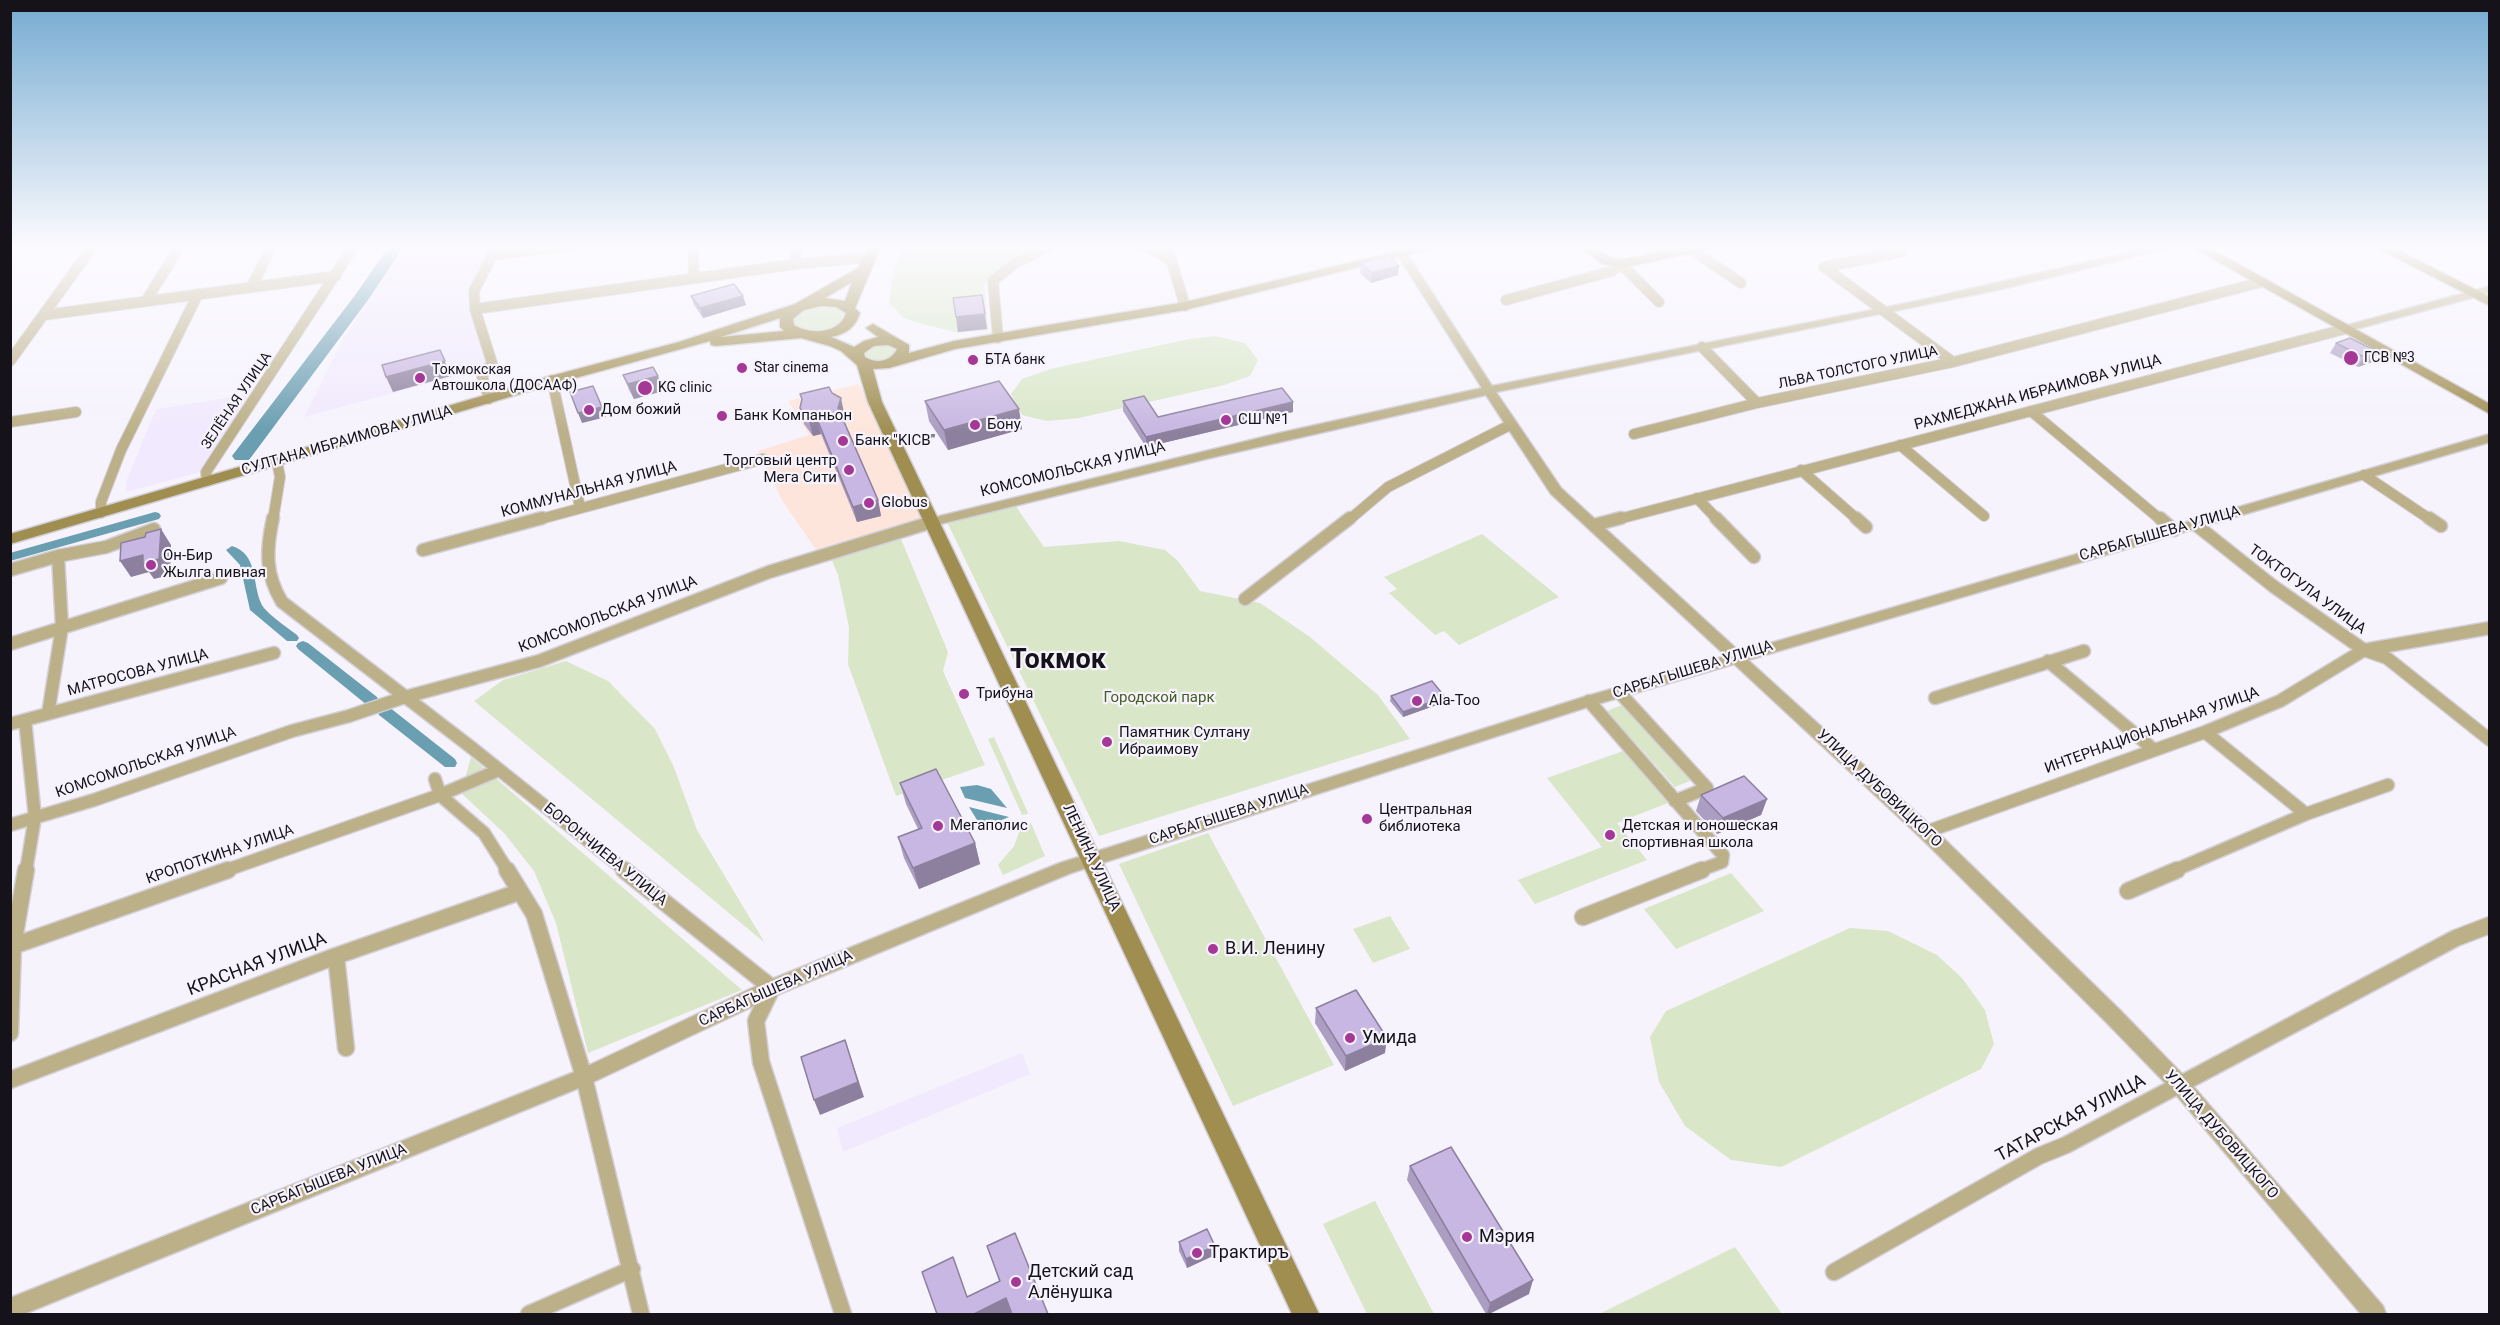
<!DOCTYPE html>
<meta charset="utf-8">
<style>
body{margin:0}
#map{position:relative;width:2500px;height:1325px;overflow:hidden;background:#f6f3fd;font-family:Roboto,sans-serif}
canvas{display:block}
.frame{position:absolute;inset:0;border:12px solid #15121a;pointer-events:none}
</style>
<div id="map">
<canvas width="2500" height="1325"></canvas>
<div class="frame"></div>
</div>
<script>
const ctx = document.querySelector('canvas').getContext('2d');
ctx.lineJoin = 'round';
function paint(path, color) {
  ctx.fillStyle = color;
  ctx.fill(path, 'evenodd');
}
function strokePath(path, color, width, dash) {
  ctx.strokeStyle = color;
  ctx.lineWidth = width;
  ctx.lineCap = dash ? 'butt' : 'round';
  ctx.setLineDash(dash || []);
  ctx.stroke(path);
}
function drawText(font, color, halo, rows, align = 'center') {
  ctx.font = font + ' Roboto,sans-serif';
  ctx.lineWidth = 4.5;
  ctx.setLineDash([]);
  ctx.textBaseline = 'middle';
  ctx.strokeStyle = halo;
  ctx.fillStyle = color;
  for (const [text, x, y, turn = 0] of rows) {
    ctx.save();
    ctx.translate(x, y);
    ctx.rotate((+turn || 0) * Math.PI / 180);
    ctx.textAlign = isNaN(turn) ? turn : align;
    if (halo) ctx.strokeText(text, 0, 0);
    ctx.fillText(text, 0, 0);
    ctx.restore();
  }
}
const commercial = new Path2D(`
 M 859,384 L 926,521 L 819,554 L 783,502 L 758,451 L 809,435 L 788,401 Z`);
const built = new Path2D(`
 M 408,246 L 493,246 L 468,290 L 468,305 L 488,365 L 472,372 L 304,417 L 343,339 L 389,268 Z
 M 251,394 L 200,472 L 126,492 L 126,482 L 156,409 Z
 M 1022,1053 L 1030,1074 L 843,1152 L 837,1128 Z`);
const green = new Path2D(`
 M 904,246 L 1021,246 L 1028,253 L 984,285 L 988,330 L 958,333 L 919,323 L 904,318 L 889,303 L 894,268 Z
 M 823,305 L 833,306 L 844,313 L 844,319 C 834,330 801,340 794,321 C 799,309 811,307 823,305 Z
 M 1216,336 L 1245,343 L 1258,360 L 1250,376 L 1224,385 L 1079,418 L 1047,421 L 1022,415 L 1011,394 L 1022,379 L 1050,369 L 1189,339 Z
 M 886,344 L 895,347 L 896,355 C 885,360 877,364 865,358 L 867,349 L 875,345 Z
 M 1015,505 L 1044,547 L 1119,541 L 1165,550 L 1178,561 L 1200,591 L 1260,603 L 1310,637 L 1378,695 L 1410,739 L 1099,836 L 947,522 Z
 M 1482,534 L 1559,597 L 1459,645 L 1444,631 L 1435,635 L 1389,593 L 1397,589 L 1384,577 Z
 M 901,539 L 948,652 L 943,671 L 985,765 L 896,796 L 848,664 L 849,627 L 838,575 L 832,560 Z
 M 566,661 L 608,681 L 655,729 L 673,765 L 697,830 L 765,943 L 474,701 L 503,680 Z
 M 1624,704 L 1692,780 L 1675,787 L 1607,711 Z
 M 994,737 L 1028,813 L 1028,814 L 1022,815 L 988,739 Z
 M 1623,751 L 1668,803 L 1617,823 L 1647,860 L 1535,904 L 1518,880 L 1602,847 L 1547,778 Z
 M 471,757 L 742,990 L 588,1053 L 556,923 L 534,871 L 504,833 L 461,793 Z
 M 1031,823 L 1045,856 L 1003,875 L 998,865 L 1014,846 L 1021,827 Z
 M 1208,833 L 1334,1065 L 1233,1106 L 1119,864 Z
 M 1731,873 L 1764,911 L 1676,949 L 1644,909 Z
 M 1390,916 L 1410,949 L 1373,963 L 1353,929 Z
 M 1850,928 L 1888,931 L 1937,955 L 1962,978 L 1985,1010 L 1994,1044 L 1981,1069 L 1781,1167 L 1731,1160 L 1685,1126 L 1659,1082 L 1650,1037 L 1666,1011 Z
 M 1375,1201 L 1434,1314 L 1367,1314 L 1323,1224 Z
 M 1735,1247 L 1782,1314 L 1599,1314 Z`);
const water = new Path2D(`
 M 977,785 L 991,789 L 1007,808 L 965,798 L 960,787 Z
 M 969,807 L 1009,817 L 982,828 Z`);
const canal = new Path2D(`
 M 155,512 L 159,513 L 161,516 L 159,519 L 10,561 L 10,553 Z
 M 232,546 C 258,554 252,583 261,603 C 264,612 288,628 297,635 L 299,638 L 297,641 L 287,641 L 250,610 L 240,565 L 226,550 Z
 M 303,641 L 308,643 L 377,697 L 379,701 L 377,705 L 367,705 L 298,649 L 296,646 L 298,643 Z
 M 384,706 L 389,707 L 455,759 L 457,763 L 455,767 L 445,767 L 379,715 L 377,711 L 379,707 Z`);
const river = new Path2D(`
 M 389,246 L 404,246 L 368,300 L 249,460 L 235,460 L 232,456 L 235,452 L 356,294 Z`);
const minorFar2 = new Path2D(`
 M 693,246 L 694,277
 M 796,246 L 796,264
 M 1144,246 L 1171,260
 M 1167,246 L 1185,306
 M 1692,250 L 1741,283
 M 1902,252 L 1824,267 L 1953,362
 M 491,255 L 569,246
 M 252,286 L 272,246
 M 1506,300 L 1612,271 L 1621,264 L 1659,302
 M 146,301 L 180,246
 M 475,309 L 796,264 L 870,257
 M 44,315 L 336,276
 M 998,338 L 993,281 L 1015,263 L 1050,246
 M 1702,347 L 1757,403
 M 10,361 L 93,246
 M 552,380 L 580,507
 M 489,399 L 482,376 L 492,363 L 475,309 L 474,291 L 497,246
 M 2031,411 L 2161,520
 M 10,422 L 76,412
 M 1634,434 L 1757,403 L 1953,362 L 2262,282
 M 1900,445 L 1984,516
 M 1801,470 L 1858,520
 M 2364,475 L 2431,520
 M 207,481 L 206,472 L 354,246
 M 1697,498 L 1718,520
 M 101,513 L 101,502 L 121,450 L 198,294
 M 273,520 L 280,477 L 277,461
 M 537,520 L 763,459
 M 1349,520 L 1388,487 L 1510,425
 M 1615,520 L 2345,329`);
const minorFar1 = new Path2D(`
 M 273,518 C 266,550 265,574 282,602 L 472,748 L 626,871
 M 1716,518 L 1754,557
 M 1856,518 L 1866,527
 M 2160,518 L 2174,530
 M 2429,518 L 2441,526
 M 2195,524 L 2273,586 L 2364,650 L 2387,658 L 2490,740
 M 1594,525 L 1621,518
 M 423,550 L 542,518
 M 10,570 L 58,556 L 106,547 L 154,529
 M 1245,599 L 1350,518
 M 10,644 L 221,578
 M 2048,661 L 2153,749
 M 1619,692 L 1707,788 L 1675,801
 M 1935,698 L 2084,651
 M 1589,701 L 1723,855 L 1722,862 L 1698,871
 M 48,714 L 62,627 L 58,556
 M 25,720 L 35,817 L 26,871
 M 10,724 L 274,653
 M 2205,732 L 2306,814
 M 435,779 L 440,795 L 484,833 L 508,871
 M 10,825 L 94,800 L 292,731 L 349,716 L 405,697 L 539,661 L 769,572 L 932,522
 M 1926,832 L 2205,732 L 2280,701 L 2364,650 L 2490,628
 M 224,871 L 440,795 L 499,770
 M 2173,871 L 2306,814 L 2388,785`);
const minor = new Path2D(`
 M 507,870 L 534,914 L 584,1077 L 641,1314
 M 624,870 L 772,988 L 756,1021 L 761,1062 L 843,1314
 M 2128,891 L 2177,870
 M 1583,917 L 1702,870
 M 10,947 L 228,870
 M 336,956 L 346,1048
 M 10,1033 L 13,946 L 26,870
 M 10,1080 L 336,956 L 519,892
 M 1834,1272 L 2039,1156 L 2066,1145 L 2456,938 L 2490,925
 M 529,1314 L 632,1269`);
const tertiary = new Path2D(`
 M 2157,246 L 2177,246 L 2002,289 L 1496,392 L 1561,488 L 1740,652 L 2490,434 L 2490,442 L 1748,660 L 1932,827 L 2120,1010 L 2186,1078 L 2383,1306 L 2386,1314 L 2361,1314 L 2172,1090 L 2106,1022 L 1920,837 L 1734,664 L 1594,705 L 1071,873 L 779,994 L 591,1083 L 24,1314 L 10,1314 L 10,1298 L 577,1071 L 765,982 L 1060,863 L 1584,697 L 1726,656 L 1551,494 L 1486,395 L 1210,458 L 932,526 L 925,522 L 932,518 L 1280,433 L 1482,388 L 1397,254 L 1398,252 L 1406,252 L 1492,386 L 1917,301 Z
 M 2490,286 L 2490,293 L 2345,332 L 2339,329 L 2341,327 Z`);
const secondary = new Path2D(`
 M 869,246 L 881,246 L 855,308 L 860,313 C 855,328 846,334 831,337 L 854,347 L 864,341 L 878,337 L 866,328 L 873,324 L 909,345 L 909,353 L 954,341 L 1185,302 L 1420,246 L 1444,246 L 1185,310 L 955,349 L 889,368 L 873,369 L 882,402 L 1319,1314 L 1292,1314 L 868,402 L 857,365 L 841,351 L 830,346 L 801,338 L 716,346 L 711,345 L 710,341 L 557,383 L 10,544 L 10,534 L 547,377 L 679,342 L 795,304 L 858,268 ZM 852,282 L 845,301 L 825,298 ZM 821,306 L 836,307 L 846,313 C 840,334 810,335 794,325 L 793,319 L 804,310 ZM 780,318 L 780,327 L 784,331 L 721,337 ZM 888,345 L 897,349 C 891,362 876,364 865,357 L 864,353 L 874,346 Z
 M 1579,246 L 1594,246 L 1609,257 L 1621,260 L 1687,246 L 1713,246 L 1707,250 L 1621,268 L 1601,263 Z
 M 2190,246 L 2206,246 L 2490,404 L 2490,414 Z
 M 2373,246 L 2390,246 L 2490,297 L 2490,306 Z`);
const wall = new Path2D(`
 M 1361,263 L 1398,275 L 1371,283 L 1360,273 Z
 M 691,296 L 746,305 L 703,318 L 694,305 Z
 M 2350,338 L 2372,362 L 2358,367 L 2330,353 L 2336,343 Z
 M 623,375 L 663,391 L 634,399 L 629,390 Z
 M 832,393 L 844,413 L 843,419 L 878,500 L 881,516 L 857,522 L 821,434 L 813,436 L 804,424 L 800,408 L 802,400 L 800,394 Z
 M 925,401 L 1022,429 L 948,450 L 929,421 Z
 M 1123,401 L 1158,417 L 1293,412 L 1146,447 L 1123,411 Z
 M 1391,696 L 1445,697 L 1445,702 L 1403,717 L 1390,701 Z
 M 900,783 L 975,843 L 980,864 L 919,889 L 904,858 L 898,837 L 918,829 L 906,804 Z
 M 1701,795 L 1767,799 L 1761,815 L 1717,834 L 1696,811 Z
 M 1316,1008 L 1385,1053 L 1345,1071 L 1315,1023 Z
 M 1410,1166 L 1529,1294 L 1489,1314 L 1486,1314 L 1407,1180 Z
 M 1179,1242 L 1215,1255 L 1187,1268 L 1179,1251 Z
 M 987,1246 L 1048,1314 L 937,1314 L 967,1297 L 999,1281 Z`);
const shadedWall = new Path2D(`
 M 1399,266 L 1398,275 L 1371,283 L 1372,273 Z
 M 743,296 L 746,305 L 703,318 L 700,308 Z
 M 985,314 L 987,329 L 958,332 L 956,317 Z
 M 440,350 L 451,376 L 393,392 L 386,377 Z
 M 2378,352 L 2372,362 L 2358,367 L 2364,357 Z
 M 658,376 L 663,391 L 634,399 L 628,384 Z
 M 841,398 L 844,413 L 842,423 L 838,408 Z
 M 1293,402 L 1293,412 L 1146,447 L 1146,437 Z
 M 602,407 L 606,417 L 582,423 L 578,413 Z
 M 1019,409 L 1022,429 L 948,450 L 944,430 Z
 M 817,419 L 821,434 L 813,436 L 809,421 Z
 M 878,500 L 881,516 L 857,522 L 853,507 Z
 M 161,529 L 171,545 L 170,575 L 154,579 L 149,572 L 131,577 L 120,561 L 143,555 Z
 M 1445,697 L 1445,702 L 1403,717 L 1403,712 Z
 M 1767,799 L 1761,815 L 1717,834 L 1723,818 Z
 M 975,843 L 980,864 L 919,889 L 913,868 Z
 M 1387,1038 L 1385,1053 L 1345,1071 L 1346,1056 Z
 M 845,1040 L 864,1097 L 820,1115 L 814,1100 Z
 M 1215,1246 L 1215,1255 L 1187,1268 L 1186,1259 Z
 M 1533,1280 L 1529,1294 L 1489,1314 L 1487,1314 L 1490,1303 Z
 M 1006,1298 L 1011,1314 L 974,1314 Z`);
const building = new Path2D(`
 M 1388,256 L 1399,266 L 1372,273 L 1361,263 Z
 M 734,284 L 743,296 L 700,308 L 691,296 Z
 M 982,295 L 985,314 L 956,317 L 953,298 Z
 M 2350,338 L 2378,352 L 2364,357 L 2336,343 Z
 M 440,350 L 445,361 L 386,377 L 382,365 Z
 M 653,367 L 658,376 L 628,384 L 623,375 Z
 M 999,381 L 1019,409 L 944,430 L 925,401 Z
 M 593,386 L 602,407 L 578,413 L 570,392 Z
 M 829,387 L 832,393 L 841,398 L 838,408 L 878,500 L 853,507 L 817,419 L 809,421 L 800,408 L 802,399 L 800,394 Z
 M 1282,388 L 1293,402 L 1146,437 L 1123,401 L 1144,396 L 1158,417 Z
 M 161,529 L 159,559 L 143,564 L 143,555 L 120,561 L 121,543 L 145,537 L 146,533 Z
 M 1432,681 L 1445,697 L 1403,712 L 1391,696 Z
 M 936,769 L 975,843 L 913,868 L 898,837 L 922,828 L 900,783 Z
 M 1744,776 L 1767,799 L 1723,818 L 1701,795 Z
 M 1356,990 L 1387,1038 L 1346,1056 L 1316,1008 Z
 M 845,1040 L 858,1082 L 814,1100 L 801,1057 Z
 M 1451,1147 L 1533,1280 L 1490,1303 L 1410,1166 Z
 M 1207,1229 L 1215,1246 L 1186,1259 L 1179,1242 Z
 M 1015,1233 L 1048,1314 L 1012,1314 L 1006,1298 L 974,1314 L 937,1314 L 922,1272 L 953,1257 L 967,1297 L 1000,1281 L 987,1246 Z`);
const markers = [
 [2351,358,8,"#a53796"],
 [973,360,6,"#a53796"],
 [742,368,6,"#a53796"],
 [420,378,6,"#a53796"],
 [645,388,8,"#a53796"],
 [589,410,6,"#a53796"],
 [722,416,6,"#a53796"],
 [1226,420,6,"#a53796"],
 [975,425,6,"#a53796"],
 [843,441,6,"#a53796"],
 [849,470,6,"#a53796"],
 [869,503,6,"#a53796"],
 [151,565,6,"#a53796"],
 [964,694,6,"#a53796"],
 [1417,701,6,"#a53796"],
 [1107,742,6,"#a53796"],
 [1367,819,6,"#a53796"],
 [938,826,6,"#a53796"],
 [1610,835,6,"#a53796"],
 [1213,949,6,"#a53796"],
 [1350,1038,6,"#a53796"],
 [1467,1237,6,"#a53796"],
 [1197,1253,6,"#a53796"],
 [1016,1282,6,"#a53796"]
];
const farPoinames = [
 ["ГСВ №3",2364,358],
 ["БТА банк",985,360],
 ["Star cinema",754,368],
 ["Токмокская",432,370],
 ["Автошкола (ДОСААФ)",432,386],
 ["KG clinic",658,388]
];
const farStreetnames = [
 ["ЛЬВА ТОЛСТОГО УЛИЦА",1858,368,-12],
 ["ЗЕЛЁНАЯ УЛИЦА",237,401,-56]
];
const streetNames = [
 ["РАХМЕДЖАНА ИБРАИМОВА УЛИЦА",2038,393,-15],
 ["СУЛТАНА ИБРАИМОВА УЛИЦА",347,441,-16],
 ["КОМСОМОЛЬСКАЯ УЛИЦА",1073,470,-14],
 ["КОММУНАЛЬНАЯ УЛИЦА",589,490,-15],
 ["САРБАГЫШЕВА УЛИЦА",2160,534,-16],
 ["ТОКТОГУЛА УЛИЦА",2307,590,36],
 ["КОМСОМОЛЬСКАЯ УЛИЦА",608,615,-21],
 ["САРБАГЫШЕВА УЛИЦА",1693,670,-17],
 ["МАТРОСОВА УЛИЦА",138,673,-15],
 ["ИНТЕРНАЦИОНАЛЬНАЯ УЛИЦА",2152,731,-20],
 ["КОМСОМОЛЬСКАЯ УЛИЦА",146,763,-19],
 ["УЛИЦА ДУБОВИЦКОГО",1879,789,43],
 ["САРБАГЫШЕВА УЛИЦА",1229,815,-18],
 ["КРОПОТКИНА УЛИЦА",220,855,-19],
 ["БОРОНЧИЕВА УЛИЦА",605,855,39],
 ["ЛЕНИНА УЛИЦА",1091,858,65],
 ["САРБАГЫШЕВА УЛИЦА",776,989,-24],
 ["УЛИЦА ДУБОВИЦКОГО",2221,1135,49],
 ["САРБАГЫШЕВА УЛИЦА",329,1180,-22]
];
const poiNames = [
 ["Дом божий",601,410],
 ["Банк Компаньон",734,416],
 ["СШ №1",1238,420],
 ["Бону",987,425],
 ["Банк \"KICB\"",855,441],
 ["Торговый центр",837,461,"right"],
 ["Мега Сити",837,478,"right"],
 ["Globus",881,503],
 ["Он-Бир",163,556],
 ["Жылга пивная",163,573],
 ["Трибуна",976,694],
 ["Ala-Too",1429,701],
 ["Памятник Султану",1119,733],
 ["Ибраимову",1119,750],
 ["Центральная",1379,810],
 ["библиотека",1379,827],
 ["Мегаполис",950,826],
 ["Детская и юношеская",1622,826],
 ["спортивная школа",1622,843]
];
const parkNames = [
 ["Городской парк",1159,698]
];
const nearPoinames = [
 ["В.И. Ленину",1225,949],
 ["Умида",1362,1038],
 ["Мэрия",1479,1237],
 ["Трактиръ",1209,1253],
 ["Детский сад",1028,1272],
 ["Алёнушка",1028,1293]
];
const nearStreetnames = [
 ["КРАСНАЯ УЛИЦА",257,965,-21],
 ["ТАТАРСКАЯ УЛИЦА",2071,1119,-28]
];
const townNames = [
 ["Токмок",1058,661]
];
paint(commercial, '#fde5db');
paint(built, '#f1e9fd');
paint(green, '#d9e7c8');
paint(water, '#6a9eb1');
paint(canal, '#6a9eb1');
paint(river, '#6a9eb1');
strokePath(minorFar2, '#d2cfd9', 12);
strokePath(minorFar1, '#d2cfd9', 15);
strokePath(minor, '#d2cfd9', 19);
strokePath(tertiary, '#d2cfd9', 3);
strokePath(secondary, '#d2cfd9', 3);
strokePath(minorFar2, '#bcb088', 10);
strokePath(minorFar1, '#bcb088', 12);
strokePath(minor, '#bcb088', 16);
paint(tertiary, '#bcb088');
paint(secondary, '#a08e51');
paint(wall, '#ac9dc2');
paint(shadedWall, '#8c809e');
paint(building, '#c8b7e2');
strokePath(building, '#8c809e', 1.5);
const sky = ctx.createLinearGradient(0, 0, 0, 432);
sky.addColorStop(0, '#75abd2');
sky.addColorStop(0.57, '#fbfafe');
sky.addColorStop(1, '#fbfafe00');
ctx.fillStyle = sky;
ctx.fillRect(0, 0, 2500, 432);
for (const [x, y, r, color] of markers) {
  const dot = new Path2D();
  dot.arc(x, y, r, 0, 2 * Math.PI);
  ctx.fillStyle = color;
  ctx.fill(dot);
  strokePath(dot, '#f6f3fd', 2);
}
drawText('14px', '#15121a', '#f6f3fd', farPoinames, 'left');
drawText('14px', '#15121a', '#f6f3fd', farStreetnames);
drawText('15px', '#15121a', '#f6f3fd', streetNames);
drawText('15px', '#15121a', '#f6f3fd', poiNames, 'left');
drawText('15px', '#465e20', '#f6f3fd', parkNames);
drawText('18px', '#15121a', '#f6f3fd', nearPoinames, 'left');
drawText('18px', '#15121a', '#f6f3fd', nearStreetnames);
drawText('bold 27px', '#15121a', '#f6f3fd', townNames);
</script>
